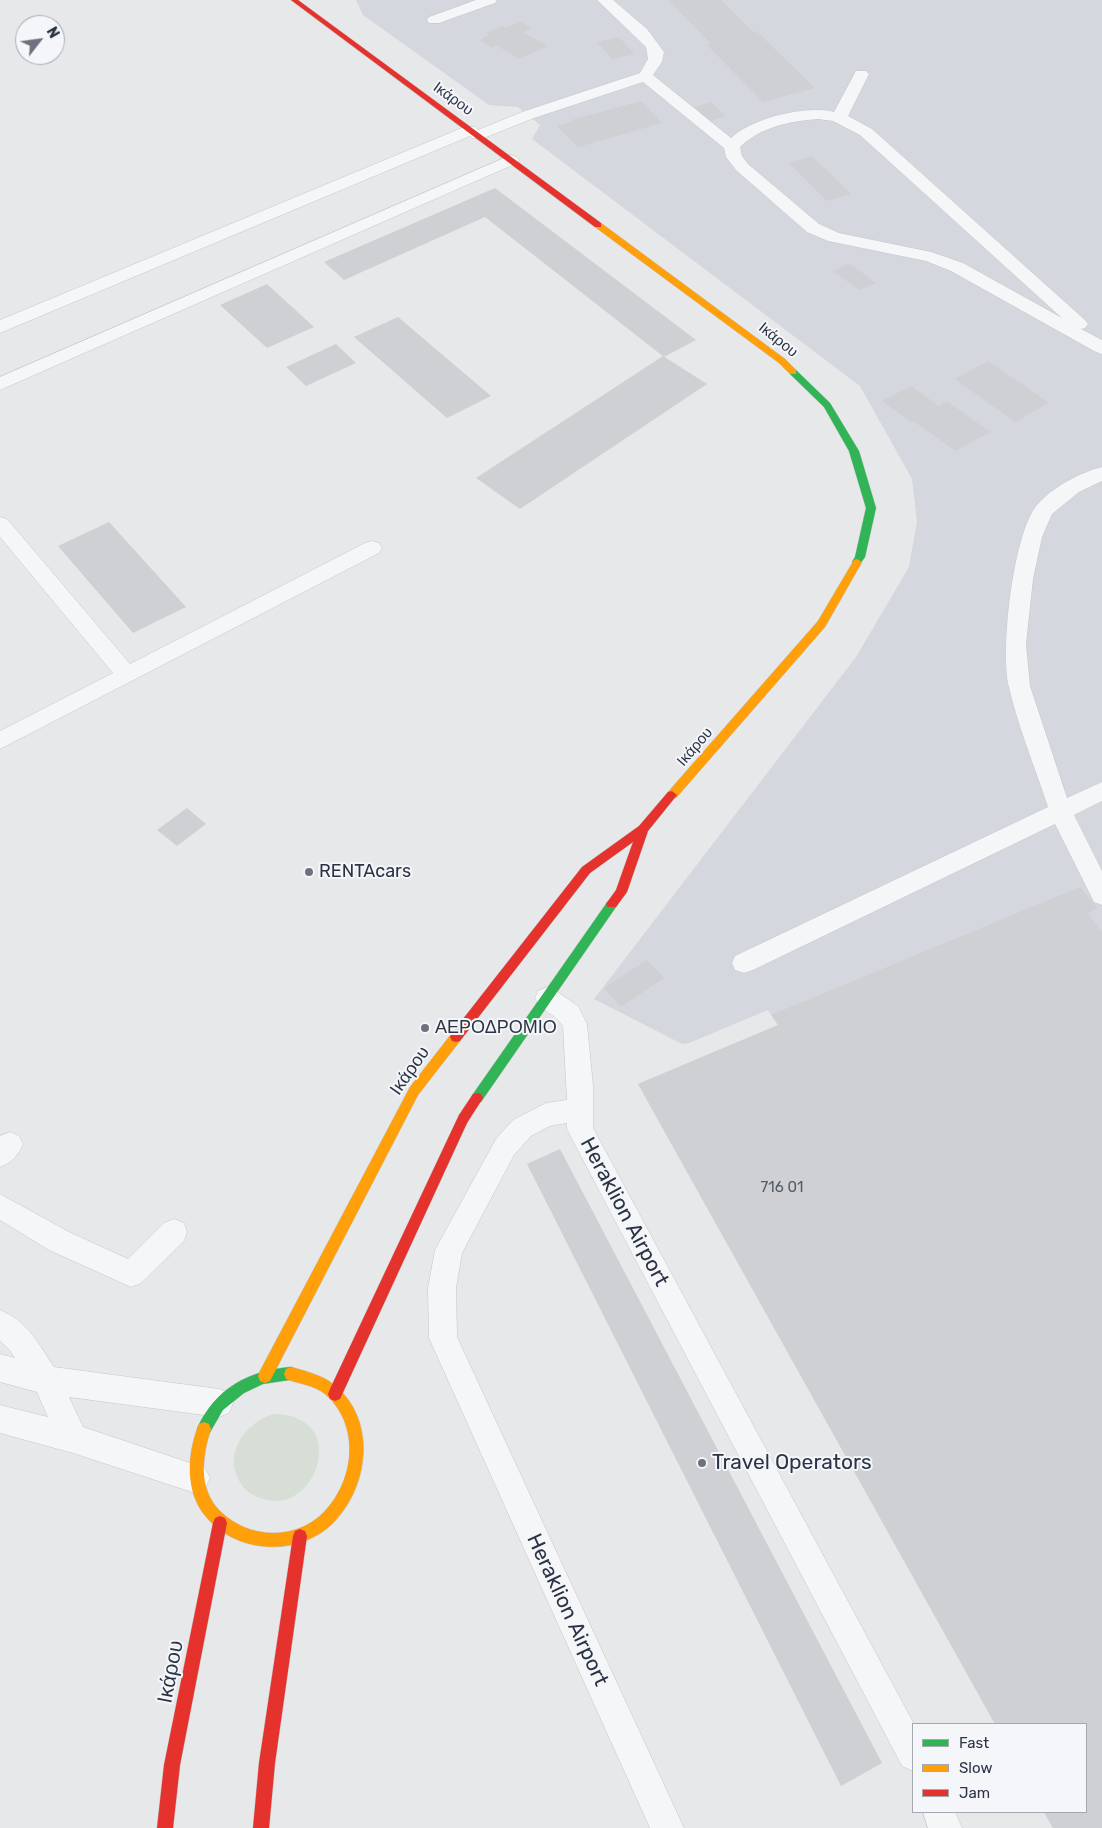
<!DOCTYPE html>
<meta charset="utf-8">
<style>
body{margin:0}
#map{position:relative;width:1102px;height:1828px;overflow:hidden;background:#e6e8ea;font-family:Rubik,sans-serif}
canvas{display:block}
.legend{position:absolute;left:912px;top:1723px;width:175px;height:90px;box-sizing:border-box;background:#f4f6f9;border:1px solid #a4a8b1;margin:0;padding:6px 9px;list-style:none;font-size:15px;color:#2b3445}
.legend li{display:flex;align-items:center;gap:10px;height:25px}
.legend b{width:25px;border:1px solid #a4a8b1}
.north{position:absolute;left:15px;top:15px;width:50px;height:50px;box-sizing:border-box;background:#f4f6f9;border:1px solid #a4a8b1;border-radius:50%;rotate:60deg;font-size:14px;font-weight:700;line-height:20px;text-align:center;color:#2b3445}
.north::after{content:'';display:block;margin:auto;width:18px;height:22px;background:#6c737f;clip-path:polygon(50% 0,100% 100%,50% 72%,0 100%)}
</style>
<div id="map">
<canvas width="1102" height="1828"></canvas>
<ul class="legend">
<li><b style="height:6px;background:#30b455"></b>Fast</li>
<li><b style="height:6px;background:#ff9f0a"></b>Slow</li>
<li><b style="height:6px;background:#e5322d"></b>Jam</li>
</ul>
<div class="north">N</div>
</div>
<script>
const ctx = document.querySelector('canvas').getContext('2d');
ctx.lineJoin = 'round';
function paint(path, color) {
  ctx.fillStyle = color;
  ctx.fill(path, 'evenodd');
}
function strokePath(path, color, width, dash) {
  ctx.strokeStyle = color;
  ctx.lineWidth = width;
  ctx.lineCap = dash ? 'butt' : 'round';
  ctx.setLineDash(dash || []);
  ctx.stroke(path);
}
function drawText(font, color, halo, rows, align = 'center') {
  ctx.font = font + ' Rubik,sans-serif';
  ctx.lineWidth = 4;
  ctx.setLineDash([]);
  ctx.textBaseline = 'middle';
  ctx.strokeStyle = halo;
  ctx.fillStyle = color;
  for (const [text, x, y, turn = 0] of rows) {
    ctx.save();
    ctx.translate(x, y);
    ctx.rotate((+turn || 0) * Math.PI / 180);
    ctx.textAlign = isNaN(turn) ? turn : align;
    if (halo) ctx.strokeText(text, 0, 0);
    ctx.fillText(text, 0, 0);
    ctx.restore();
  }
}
const built = new Path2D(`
 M 356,0 L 1102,0 L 1102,1828 L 1053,1828 L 1044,1812 L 1086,1812 L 1086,1724 L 995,1724 L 638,1084 L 778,1025 L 768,1010 L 689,1043 L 682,1044 L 594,999 L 856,657 L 909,567 L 917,521 L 912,479 L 860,386 L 532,139 L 540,125 L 518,107 L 489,105 L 363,15 Z`);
const green = new Path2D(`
 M 273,1414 C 350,1414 318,1511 268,1500 C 259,1498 250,1495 244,1488 C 220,1458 242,1425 273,1414 Z`);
const building = new Path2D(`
 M 668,0 L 721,0 L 753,32 L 756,31 L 815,88 L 763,102 L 707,45 L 711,44 Z
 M 520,22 L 532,28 L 523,32 L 547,46 L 519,59 L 496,45 L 492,48 L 480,40 L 490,35 L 486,33 L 502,26 L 506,28 Z
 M 619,37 L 634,54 L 612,59 L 597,42 Z
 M 641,101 L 662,123 L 578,147 L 557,126 L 573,121 L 571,120 Z
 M 711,102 L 726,116 L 710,121 L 695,107 Z
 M 812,156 L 851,194 L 827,201 L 789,163 Z
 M 495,188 L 696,340 L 664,357 L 485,217 L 344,280 L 324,262 Z
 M 849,263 L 876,283 L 859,290 L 833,271 Z
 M 267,284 L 314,327 L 267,348 L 220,305 Z
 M 398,317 L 491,396 L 447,418 L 354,337 Z
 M 336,344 L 356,363 L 306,386 L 286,367 Z
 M 663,356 L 707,384 L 520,509 L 476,478 Z
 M 988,361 L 1049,403 L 1015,422 L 955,379 Z
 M 911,386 L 939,406 L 947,401 L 990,432 L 956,451 L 913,421 L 911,422 L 882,401 Z
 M 109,522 L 186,607 L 133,633 L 58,546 Z
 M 187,808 L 206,824 L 177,846 L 157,830 Z
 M 1080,887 L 1097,908 L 1087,913 L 1102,932 L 1102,1828 L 1053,1828 L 1044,1812 L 1086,1812 L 1086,1724 L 995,1724 L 638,1084 L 778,1025 L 771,1015 Z
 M 647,960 L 664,978 L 621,1007 L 604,988 Z
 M 560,1149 L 882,1763 L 841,1786 L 527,1164 Z`);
const lane = new Path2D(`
 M 476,0 L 497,0 L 495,3 L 439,23 L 429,23 L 427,20 L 429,17 Z
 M 597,0 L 613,0 L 647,29 L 664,52 L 662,62 L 653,75 L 731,138 C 753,118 806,105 834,112 L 856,71 L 866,71 L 869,74 L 848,116 L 872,129 L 1085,320 L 1088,324 L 1085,328 L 1081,329 L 1102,340 L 1102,354 L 1096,352 L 951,271 L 926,261 L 828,241 L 807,232 L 736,170 L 726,157 L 724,148 L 643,82 L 534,118 L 484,138 L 472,138 L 470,136 L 0,333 L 0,320 L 464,127 L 476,127 L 478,130 L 522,112 L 640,73 L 648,59 L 646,47 ZM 818,119 L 833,121 L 860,135 L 1062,318 L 963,263 L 931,252 L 839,233 L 819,224 L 748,164 L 742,156 L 740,147 C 760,127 791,121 818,119 Z
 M 511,155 L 517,157 L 519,160 L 517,163 L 0,390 L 0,377 Z
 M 1102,467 L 1102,481 L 1079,492 L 1052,514 L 1042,537 L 1033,579 L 1026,644 L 1030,686 L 1067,798 L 1102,782 L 1102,801 L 1074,815 L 1102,871 L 1102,905 L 1094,902 L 1055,824 L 753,970 L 744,973 L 735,970 L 732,963 L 735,956 L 1048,807 C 1035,767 1018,727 1009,687 C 1000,651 1013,533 1037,505 C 1053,487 1079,473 1102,467 Z
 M 0,517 L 7,519 L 130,664 L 365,543 L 372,541 L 379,543 L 382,548 L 379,553 L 0,749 L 0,731 L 113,673 L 0,537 Z
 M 547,987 L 556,991 L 578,1006 L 587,1024 L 593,1086 L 593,1128 L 914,1724 L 913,1771 L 902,1766 L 571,1137 L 567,1129 L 567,1123 L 550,1126 L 531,1136 L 514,1155 L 462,1253 L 456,1288 L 457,1337 L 684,1828 L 650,1828 L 429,1338 L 428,1288 L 435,1250 L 496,1139 L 513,1120 L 546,1103 L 567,1100 L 563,1026 C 556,1014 541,1011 535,998 L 538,991 Z
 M 10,1132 L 19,1136 L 23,1144 C 18,1155 12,1163 0,1167 L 0,1136 Z
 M 0,1194 L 69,1232 L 128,1259 L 164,1223 L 174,1219 L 184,1223 L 187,1232 L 184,1241 L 141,1283 L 131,1287 L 49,1250 L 0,1220 Z
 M 0,1310 C 27,1321 39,1344 54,1367 L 219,1389 L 229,1393 L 233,1403 L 229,1413 L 219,1417 L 69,1397 L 83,1427 L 205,1468 L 210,1478 L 205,1488 L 195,1493 L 73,1453 L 0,1433 L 0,1405 L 48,1417 L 37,1392 L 0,1382 L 0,1354 L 15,1358 L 9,1349 L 0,1341 Z
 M 923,1812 L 955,1812 L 962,1828 L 928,1828 Z`);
const fast = new Path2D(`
 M 793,369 L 796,370 L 830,403 L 859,451 L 876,508 L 865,557 L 860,564 L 854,564 L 852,562 L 855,557 L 866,508 L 849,451 L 824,407 L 790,374 L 790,370 Z
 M 612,899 L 616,901 L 618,904 L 616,907 L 481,1102 L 477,1103 L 473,1102 L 471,1098 L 473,1094 L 608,901 Z
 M 291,1367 L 296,1369 L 298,1374 L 296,1379 L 263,1384 L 244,1393 L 223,1410 L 209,1434 L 204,1436 L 199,1434 L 197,1429 C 214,1389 249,1370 291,1367 Z`);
const slow = new Path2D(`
 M 595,223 L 601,223 L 785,359 L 796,370 L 796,374 L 790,374 L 779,363 L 595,227 Z
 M 857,559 L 862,562 L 825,627 L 676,798 L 668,798 L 667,795 L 668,792 L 818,621 L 854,560 Z
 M 456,1032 L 460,1033 L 462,1037 L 460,1041 L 418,1095 L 270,1381 L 265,1383 L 260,1381 L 258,1376 L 260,1371 L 410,1087 L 452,1033 Z
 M 291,1367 C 305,1371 322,1375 333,1384 C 377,1418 370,1486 333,1523 C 299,1557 238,1554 207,1518 C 184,1492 187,1454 199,1424 L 204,1422 L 209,1424 L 211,1429 C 202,1456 198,1489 220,1511 C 248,1539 295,1541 323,1513 C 355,1481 361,1425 325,1394 C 314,1385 299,1384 286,1379 L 284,1374 L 286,1369 Z`);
const jam = new Path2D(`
 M 291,0 L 298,0 L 601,223 L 601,227 L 595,227 Z
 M 672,791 L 677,795 L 648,831 L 627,892 L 616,907 L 608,907 L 606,904 L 616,890 L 633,842 L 590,873 L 460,1041 L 456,1042 L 452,1041 L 450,1037 L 452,1033 L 582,867 L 639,826 L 668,792 Z
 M 477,1093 L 481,1094 L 483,1098 L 467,1123 L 340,1399 L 335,1401 L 330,1399 L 328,1394 L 330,1389 L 459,1115 L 473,1094 Z
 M 220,1516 L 225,1518 L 227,1523 L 180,1765 L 173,1828 L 157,1828 L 164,1765 L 213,1523 L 215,1518 Z
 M 300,1529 L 305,1531 L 307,1536 L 275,1763 L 269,1828 L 253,1828 L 259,1763 L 293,1536 L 295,1531 Z`);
const markers = [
 [309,872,5,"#6c737f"],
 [425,1028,5,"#6c737f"],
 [702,1463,5,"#6c737f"]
];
const farStreetnames = [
 ["Ικάρου",453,99,36],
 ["Ικάρου",778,340,39],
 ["Ικάρου",695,747,-49]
];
const numberNames = [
 ["716 01",782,1188]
];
const poiNames = [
 ["RENTAcars",319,872],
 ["ΑΕΡΟΔΡΟΜΙΟ",435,1028]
];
const streetNames = [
 ["Ικάρου",410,1071,-55]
];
const nearStreetnames = [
 ["Heraklion Airport",624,1212,62],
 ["Heraklion Airport",567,1610,65],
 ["Ικάρου",171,1672,-79]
];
const nearPoinames = [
 ["Travel Operators",712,1463]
];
paint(built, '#d4d7dd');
paint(green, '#d6ded6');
paint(building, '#ced0d3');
strokePath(lane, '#c4c6c8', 1);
strokePath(fast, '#c2c5c8', 1);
strokePath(slow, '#c2c5c8', 1);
strokePath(jam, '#c2c5c8', 1);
paint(lane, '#f5f6f7');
paint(fast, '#30b455');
paint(slow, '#ff9f0a');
paint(jam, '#e5322d');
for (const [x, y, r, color] of markers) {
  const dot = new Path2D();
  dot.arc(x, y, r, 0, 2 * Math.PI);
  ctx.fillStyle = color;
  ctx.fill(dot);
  strokePath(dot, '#f4f6f9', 2);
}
drawText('15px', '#2b3445', '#f4f6f9', farStreetnames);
drawText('15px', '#545c69', null, numberNames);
drawText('18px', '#2b3445', '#f4f6f9', poiNames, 'left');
drawText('18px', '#2b3445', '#f4f6f9', streetNames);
drawText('21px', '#2b3445', '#f4f6f9', nearStreetnames);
drawText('21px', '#2b3445', '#f4f6f9', nearPoinames, 'left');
</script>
